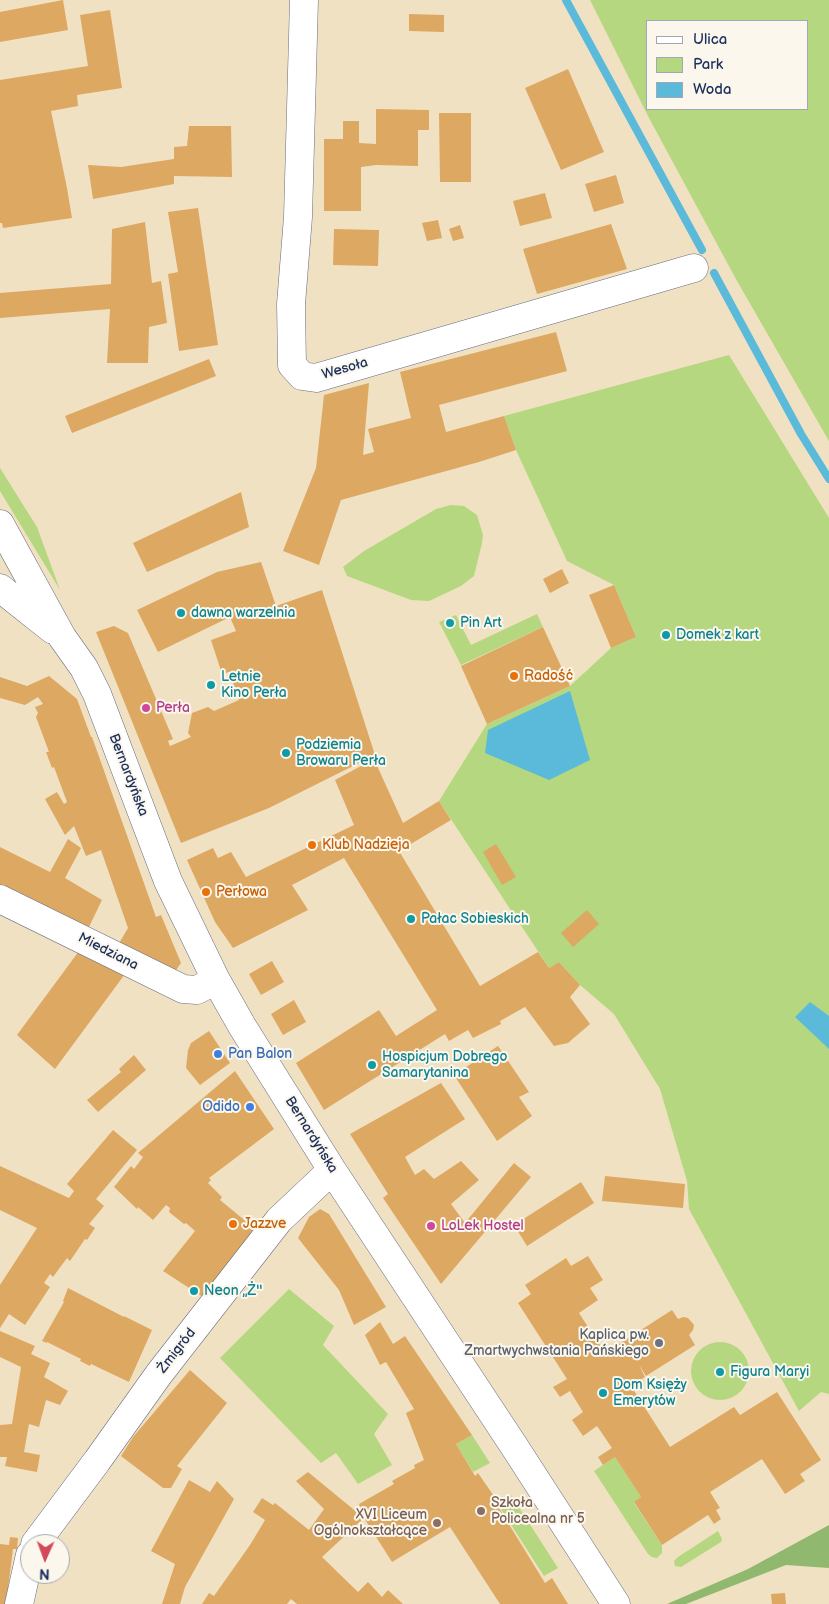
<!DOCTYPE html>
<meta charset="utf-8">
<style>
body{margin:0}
#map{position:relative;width:829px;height:1604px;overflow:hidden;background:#f1e1c3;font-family:"Balsamiq Sans",sans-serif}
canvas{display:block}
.legend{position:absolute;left:646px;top:20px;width:162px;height:90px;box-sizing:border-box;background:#fbf7ec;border:1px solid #a1a7b3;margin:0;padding:6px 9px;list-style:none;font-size:15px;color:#1b2f5e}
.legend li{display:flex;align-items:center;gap:10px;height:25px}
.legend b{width:25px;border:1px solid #a1a7b3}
.north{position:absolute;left:20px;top:1534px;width:50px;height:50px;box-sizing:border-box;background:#fbf7ec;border:1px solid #a1a7b3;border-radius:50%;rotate:182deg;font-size:14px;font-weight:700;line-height:20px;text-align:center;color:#1b2f5e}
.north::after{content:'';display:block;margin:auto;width:18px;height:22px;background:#d1495b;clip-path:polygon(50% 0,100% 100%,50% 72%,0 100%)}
</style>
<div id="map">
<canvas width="829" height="1604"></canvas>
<ul class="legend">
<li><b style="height:6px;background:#fff"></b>Ulica</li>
<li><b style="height:14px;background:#b5d77f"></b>Park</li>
<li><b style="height:14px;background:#5bbad9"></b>Woda</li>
</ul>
<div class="north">N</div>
</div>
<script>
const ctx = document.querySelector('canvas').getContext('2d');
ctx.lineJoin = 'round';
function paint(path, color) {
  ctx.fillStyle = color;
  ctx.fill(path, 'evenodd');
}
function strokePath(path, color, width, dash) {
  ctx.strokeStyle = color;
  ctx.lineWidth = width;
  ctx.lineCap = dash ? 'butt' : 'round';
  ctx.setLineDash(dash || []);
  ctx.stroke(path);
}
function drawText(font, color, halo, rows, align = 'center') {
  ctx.font = font + ' "Balsamiq Sans",sans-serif';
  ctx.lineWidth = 4;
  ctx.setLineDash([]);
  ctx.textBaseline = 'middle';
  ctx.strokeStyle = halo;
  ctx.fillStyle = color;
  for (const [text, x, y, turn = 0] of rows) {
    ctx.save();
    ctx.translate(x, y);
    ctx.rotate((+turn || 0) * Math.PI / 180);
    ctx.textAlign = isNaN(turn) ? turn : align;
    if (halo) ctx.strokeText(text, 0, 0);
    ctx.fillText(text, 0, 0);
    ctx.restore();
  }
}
const green = new Path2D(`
 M 590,0 L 829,0 L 829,441 L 737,281 L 649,118 ZM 808,21 L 808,109 L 648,109 L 648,21 Z
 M 729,355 L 829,518 L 829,1394 L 821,1392 L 799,1411 L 689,1209 L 687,1181 L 660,1089 L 614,1014 L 580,985 L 559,962 L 549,968 L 439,801 L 487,724 L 570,686 L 611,648 L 636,637 L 614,585 L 567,561 L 516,450 L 504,416 Z
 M 0,468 L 37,527 L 60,590 L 0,491 Z
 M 451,505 L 464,506 L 477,515 L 483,535 L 482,543 L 474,576 L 461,586 L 429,601 L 411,600 L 347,576 L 343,567 L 364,551 L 436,509 Z
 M 537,614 L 543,627 L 461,665 L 439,622 L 456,615 L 471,645 Z
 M 289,1289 L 334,1326 L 323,1345 L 388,1414 L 374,1434 L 392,1465 L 358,1484 L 336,1453 L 321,1463 L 220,1358 Z
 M691 1371a29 29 0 1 1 58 0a29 29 0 1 1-58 0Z
 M 472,1435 L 490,1463 L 473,1472 L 456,1444 Z
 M 615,1457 L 641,1497 L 634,1503 L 662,1545 L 662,1553 L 657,1558 L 652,1557 L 648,1554 L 594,1471 Z
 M 511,1495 L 558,1568 L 544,1576 L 497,1503 Z
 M 718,1531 L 722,1539 L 721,1542 L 681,1567 L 675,1566 L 674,1561 L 678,1557 Z`);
const forest = new Path2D(`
 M 829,1525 L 829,1568 L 786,1565 L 686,1604 L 667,1604 L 748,1569 Z`);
const water = new Path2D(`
 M 570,691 L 590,760 L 549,780 L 485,753 L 488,730 Z
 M 810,1002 L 829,1016 L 829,1049 L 795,1017 Z`);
const stream = new Path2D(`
 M 566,0 L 702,250
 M 714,273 L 801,434 L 829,479`);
const building = new Path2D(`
 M 63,0 L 68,30 L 0,42 L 0,12 Z
 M 110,10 L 122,88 L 77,95 L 78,106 L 51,111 L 67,188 L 72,218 L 3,228 L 2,223 L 0,223 L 0,80 L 88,66 L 80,15 Z
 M 409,14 L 444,15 L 444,32 L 409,31 Z
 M 568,69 L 604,152 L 561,170 L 525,88 Z
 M 376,109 L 429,110 L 429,130 L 418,130 L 418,166 L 376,165 L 361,167 L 361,211 L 324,211 L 324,139 L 343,139 L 343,121 L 359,121 L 359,143 L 376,144 Z
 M 439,113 L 471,113 L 471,182 L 440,182 Z
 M 189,126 L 231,126 L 232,177 L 174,176 L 174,184 L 93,199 L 88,165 L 121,167 L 174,159 L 174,147 L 187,146 Z
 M 616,175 L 624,203 L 594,212 L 585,184 Z
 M 545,193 L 552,218 L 520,226 L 513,201 Z
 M 198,208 L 218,345 L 179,351 L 168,274 L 178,272 L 168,212 Z
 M 438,220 L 442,238 L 427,241 L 422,223 Z
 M 145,222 L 152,283 L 161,281 L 167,323 L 149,327 L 148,363 L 107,363 L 110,309 L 0,318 L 0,293 L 111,284 L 112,229 Z
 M 611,224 L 627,269 L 537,294 L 523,249 Z
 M 460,225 L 464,238 L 453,241 L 449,229 Z
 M 334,229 L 379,230 L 378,266 L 333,265 Z
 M 556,332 L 567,371 L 439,405 L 446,432 L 504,416 L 516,450 L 479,462 L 341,500 L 319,565 L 283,551 L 316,468 L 324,395 L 369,383 L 363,455 L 374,452 L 368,429 L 411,418 L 400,372 Z
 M 209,359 L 216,376 L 72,433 L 65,416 Z
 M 241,492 L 249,527 L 147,572 L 133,543 Z
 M 261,562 L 276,606 L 322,590 L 375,755 L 269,808 L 181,843 L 96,632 L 114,626 L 128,633 L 173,739 L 168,741 L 170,746 L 191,737 L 188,733 L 192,713 L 208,707 L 214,711 L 239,700 L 229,672 L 222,674 L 211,640 L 236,631 L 230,617 L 158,652 L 137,610 L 217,572 Z
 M 562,569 L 569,583 L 550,593 L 543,579 Z
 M 614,585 L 636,637 L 611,648 L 589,595 Z
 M 543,627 L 570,686 L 487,724 L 461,666 Z
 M 49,676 L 77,699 L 91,737 L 92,737 L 156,917 L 161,915 L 181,963 L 172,976 L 118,945 L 128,928 L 101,850 L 86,856 L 74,826 L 65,835 L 45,799 L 57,792 L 64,804 L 67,802 L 54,767 L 52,768 L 46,752 L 49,752 L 36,717 L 38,713 L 35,707 L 43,704 L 38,697 L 25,705 L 0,698 L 0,677 L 27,686 Z
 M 374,759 L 403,823 L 439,801 L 451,820 L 399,851 L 480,986 L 538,952 L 549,968 L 559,962 L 580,985 L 570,997 L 590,1024 L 568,1043 L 554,1046 L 525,1007 L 500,1021 L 501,1024 L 473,1038 L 468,1030 L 449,1041 L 445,1034 L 324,1110 L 296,1063 L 379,1010 L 396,1036 L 437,1010 L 344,858 L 292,885 L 308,910 L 233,948 L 215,922 L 187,860 L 213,848 L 218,858 L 231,852 L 246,877 L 354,825 L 335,780 Z
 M 68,839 L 81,848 L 65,878 L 102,900 L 87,931 L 0,889 L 0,847 L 50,872 Z
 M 496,844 L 516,877 L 502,885 L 483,852 Z
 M 587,910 L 599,924 L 573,947 L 561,933 Z
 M 79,951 L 125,974 L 55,1069 L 17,1035 Z
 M 272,961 L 284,982 L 261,995 L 249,974 Z
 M 294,1000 L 306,1022 L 283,1035 L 271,1014 Z
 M 209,1031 L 230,1063 L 200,1085 L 186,1068 L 188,1050 L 191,1043 Z
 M 498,1046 L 529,1092 L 519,1097 L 532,1116 L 497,1141 L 454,1075 Z
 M 134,1055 L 146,1070 L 98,1112 L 87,1100 L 121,1072 L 119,1069 Z
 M 235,1071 L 274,1129 L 209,1178 L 211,1180 L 208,1183 L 222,1197 L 220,1200 L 259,1232 L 203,1297 L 163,1271 L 195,1231 L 186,1223 L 184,1224 L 169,1212 L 170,1208 L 166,1205 L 153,1220 L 138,1207 L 137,1209 L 114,1187 L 131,1166 L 134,1169 L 143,1157 L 138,1153 Z
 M 441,1083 L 465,1119 L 405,1157 L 415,1175 L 424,1169 L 434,1179 L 461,1161 L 479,1180 L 451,1204 L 465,1223 L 514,1163 L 531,1177 L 441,1284 L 383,1198 L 388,1194 L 350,1134 Z
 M 113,1130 L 137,1150 L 96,1199 L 104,1206 L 89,1224 L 95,1228 L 87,1240 L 85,1239 L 70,1261 L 67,1258 L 53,1277 L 50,1274 L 44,1283 L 50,1287 L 25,1325 L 9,1314 L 0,1328 L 0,1285 L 37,1228 L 0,1210 L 0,1166 L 69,1198 L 74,1191 L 67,1184 Z
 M 605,1176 L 685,1184 L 683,1208 L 602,1201 Z
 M 581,1182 L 594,1203 L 527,1246 L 514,1225 Z
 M 320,1209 L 329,1214 L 386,1307 L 354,1325 L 339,1290 L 298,1238 L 309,1217 Z
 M 588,1256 L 603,1280 L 590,1288 L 598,1300 L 579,1313 L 605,1353 L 672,1310 L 678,1319 L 683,1317 L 688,1318 L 694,1325 L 693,1330 L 689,1335 L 695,1345 L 646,1376 L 639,1365 L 645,1377 L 631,1386 L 670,1447 L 734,1407 L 740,1415 L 777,1392 L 821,1460 L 800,1474 L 805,1481 L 785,1494 L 762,1459 L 710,1492 L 720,1508 L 716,1510 L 721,1519 L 714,1524 L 708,1515 L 662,1545 L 634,1502 L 641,1497 L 615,1457 L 603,1465 L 598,1457 L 612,1448 L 597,1426 L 583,1436 L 572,1420 L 583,1412 L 570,1391 L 560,1397 L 553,1387 L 567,1379 L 518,1303 L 531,1294 L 525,1285 L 566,1258 L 571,1266 Z
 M 68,1288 L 124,1317 L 124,1316 L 152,1330 L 129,1382 L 91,1364 L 90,1366 L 80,1361 L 81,1359 L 47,1342 L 47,1343 L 42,1341 L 64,1302 L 63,1301 Z
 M 380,1322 L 393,1344 L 405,1336 L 472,1435 L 456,1444 L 475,1476 L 478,1473 L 496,1499 L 494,1500 L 545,1583 L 552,1578 L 568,1604 L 500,1604 L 450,1527 L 392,1562 L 364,1518 L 322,1557 L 358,1592 L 368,1582 L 382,1597 L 388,1590 L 403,1604 L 297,1604 L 291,1599 L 287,1604 L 202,1604 L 209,1593 L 214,1596 L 250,1545 L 265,1520 L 253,1512 L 262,1498 L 273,1505 L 275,1503 L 309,1530 L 324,1509 L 296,1481 L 308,1472 L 364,1518 L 359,1504 L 394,1484 L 392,1481 L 415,1468 L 414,1465 L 424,1460 L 406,1413 L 414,1409 L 386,1362 L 380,1365 L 365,1335 Z
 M 0,1331 L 35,1346 L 31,1354 L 50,1363 L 44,1377 L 68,1391 L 60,1405 L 46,1400 L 39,1427 L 29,1424 L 24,1452 L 40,1455 L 37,1472 L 5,1466 L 7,1457 L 0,1457 L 0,1425 L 12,1424 L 21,1367 L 0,1357 Z
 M 190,1370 L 227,1403 L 177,1466 L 182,1469 L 171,1488 L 163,1488 L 121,1456 L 133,1437 Z
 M 189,1480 L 210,1492 L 217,1481 L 234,1499 L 185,1587 L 180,1604 L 162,1604 L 175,1564 L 151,1551 Z
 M 10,1537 L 18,1538 L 17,1549 L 13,1549 L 6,1604 L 0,1604 L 0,1544 L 9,1545 Z
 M 785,1593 L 786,1604 L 772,1604 L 771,1594 Z`);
const minor = new Path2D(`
 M 304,0 L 298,217 L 291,304 L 292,365 L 302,376 L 316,378 L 694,268
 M 0,524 L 62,637 L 84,668 L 97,694 L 168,881 L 216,980 L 242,1026 L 332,1170 L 514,1446 L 616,1604
 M 0,588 L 53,630
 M 0,899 L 183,989 L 197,990 L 216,980
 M 35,1544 L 97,1461 L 159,1374 L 279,1220 L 332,1170
 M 19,1604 L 30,1555`);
const markers = [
 [181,613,5,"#0f9aa8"],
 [450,623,5,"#0f9aa8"],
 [666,635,5,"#0f9aa8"],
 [514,676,5,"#e8710a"],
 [211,685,5,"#0f9aa8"],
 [146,708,5,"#d1479c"],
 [286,753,5,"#0f9aa8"],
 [312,845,5,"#e8710a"],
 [206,892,5,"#e8710a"],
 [411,919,5,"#0f9aa8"],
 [218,1054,5,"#3f7fe0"],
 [372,1065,5,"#0f9aa8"],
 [250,1107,5,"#3f7fe0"],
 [233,1224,5,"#e8710a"],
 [431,1226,5,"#d1479c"],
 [194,1291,5,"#0f9aa8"],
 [659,1343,5,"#6b7280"],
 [720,1372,5,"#0f9aa8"],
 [603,1393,5,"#0f9aa8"],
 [481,1511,5,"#8d6e63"],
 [437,1523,5,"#8d6e63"]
];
const streetNames = [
 ["Wesoła",345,369,-16],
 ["Bernardyńska",128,775,69],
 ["Miedziana",108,952,27],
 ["Bernardyńska",311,1135,58],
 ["Żmigród",177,1351,-52]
];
const cultureNames = [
 ["dawna warzelnia",191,613],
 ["Pin Art",460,623],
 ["Domek z kart",676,635],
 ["Letnie",221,677],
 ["Kino Perła",221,693],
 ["Podziemia",296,745],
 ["Browaru Perła",296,761],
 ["Pałac Sobieskich",421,919],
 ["Hospicjum Dobrego",382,1057],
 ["Samarytanina",382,1073],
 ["Neon ,,Ż''",204,1291],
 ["Figura Maryi",730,1372],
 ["Dom Księży",613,1385],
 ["Emerytów",613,1401]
];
const foodNames = [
 ["Radość",524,676],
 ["Klub Nadzieja",322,845],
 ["Perłowa",216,892],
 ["Jazzve",243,1224]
];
const hotelNames = [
 ["Perła",156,708],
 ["LoLek Hostel",441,1226]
];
const shopNames = [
 ["Pan Balon",228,1054],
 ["Odido",240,1107,"right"]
];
const worshipNames = [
 ["Kaplica pw.",649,1335],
 ["Zmartwychwstania Pańskiego",649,1351]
];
const educationNames = [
 ["Szkoła",491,1503],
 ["Policealna nr 5",491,1519],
 ["XVI Liceum",427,1515,"right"],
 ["Ogólnokształcące",427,1531,"right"]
];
paint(green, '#b5d77f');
paint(forest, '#90b86e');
paint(water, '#5bbad9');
strokePath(stream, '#5bbad9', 8);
paint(building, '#dda861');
strokePath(minor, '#666d81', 29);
strokePath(minor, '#fff', 28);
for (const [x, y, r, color] of markers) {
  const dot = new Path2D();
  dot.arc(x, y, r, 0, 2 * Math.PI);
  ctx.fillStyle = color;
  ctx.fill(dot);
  strokePath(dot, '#fbf7ec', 2);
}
drawText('14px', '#1b2f5e', '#fbf7ec', streetNames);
drawText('14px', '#0d838f', '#fbf7ec', cultureNames, 'left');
drawText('14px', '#c56008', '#fbf7ec', foodNames, 'left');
drawText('14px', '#b23c85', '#fbf7ec', hotelNames, 'left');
drawText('14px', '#366cbe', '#fbf7ec', shopNames, 'left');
drawText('14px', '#5b616d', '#fbf7ec', worshipNames, 'right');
drawText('14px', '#785e54', '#fbf7ec', educationNames, 'left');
</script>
